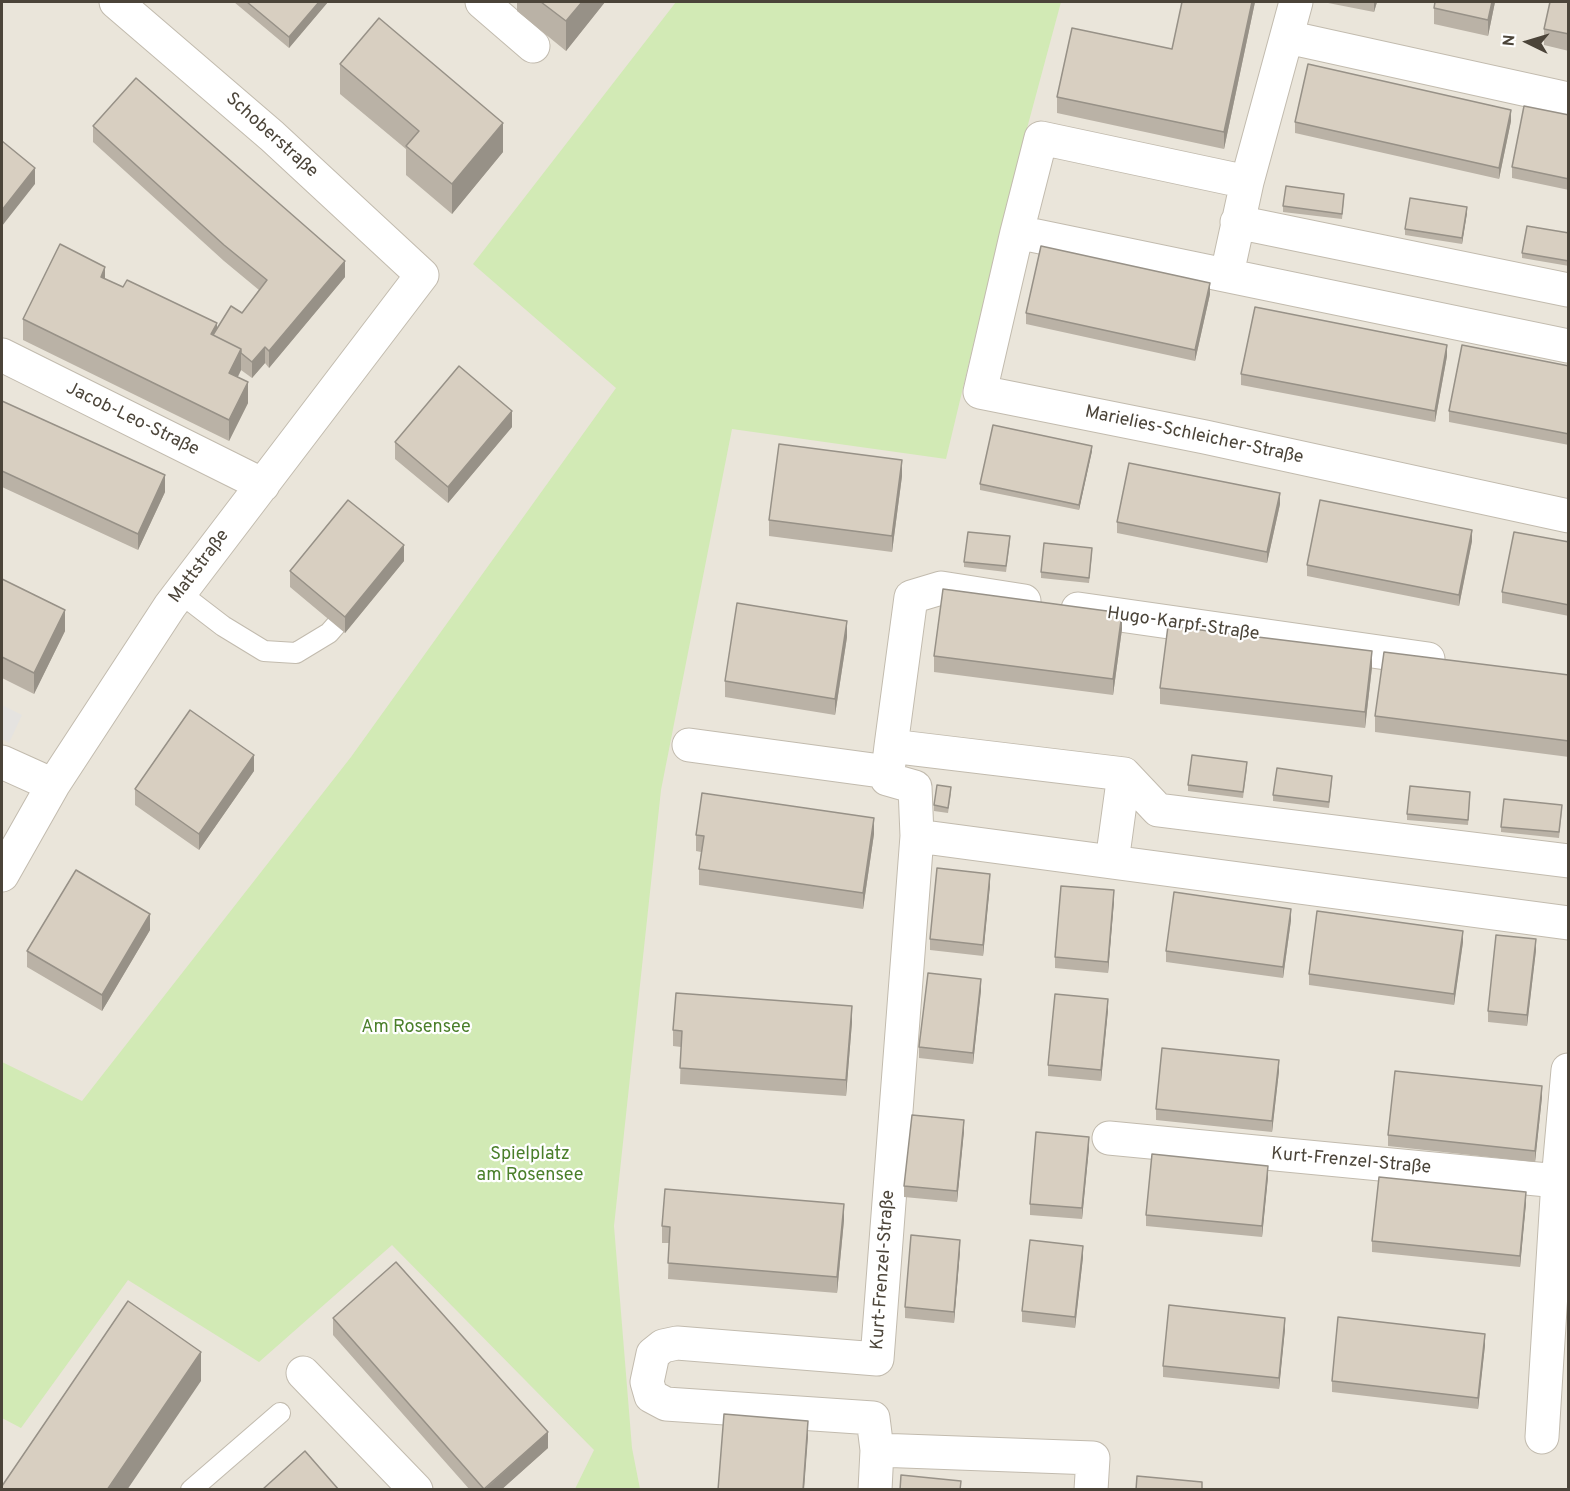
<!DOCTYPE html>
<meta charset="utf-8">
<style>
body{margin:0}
#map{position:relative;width:1570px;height:1491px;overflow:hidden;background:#f6f3ec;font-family:Overpass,sans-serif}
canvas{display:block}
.frame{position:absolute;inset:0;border:3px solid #4b4439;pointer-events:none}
.north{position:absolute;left:1498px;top:12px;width:60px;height:60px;-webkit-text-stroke:4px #fff;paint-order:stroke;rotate:275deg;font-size:16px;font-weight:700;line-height:24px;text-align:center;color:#4b4439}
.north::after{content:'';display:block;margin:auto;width:21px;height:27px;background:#4b4439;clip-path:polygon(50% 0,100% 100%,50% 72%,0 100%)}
</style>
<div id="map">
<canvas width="1570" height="1491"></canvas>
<div class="frame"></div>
<div class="north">N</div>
</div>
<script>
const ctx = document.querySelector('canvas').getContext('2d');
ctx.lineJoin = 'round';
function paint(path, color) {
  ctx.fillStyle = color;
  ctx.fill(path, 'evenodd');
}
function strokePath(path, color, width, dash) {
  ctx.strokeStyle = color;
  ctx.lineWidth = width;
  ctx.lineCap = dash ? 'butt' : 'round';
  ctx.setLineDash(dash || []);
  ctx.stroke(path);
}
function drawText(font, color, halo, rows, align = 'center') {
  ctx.font = font + ' Overpass,sans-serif';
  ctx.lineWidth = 4.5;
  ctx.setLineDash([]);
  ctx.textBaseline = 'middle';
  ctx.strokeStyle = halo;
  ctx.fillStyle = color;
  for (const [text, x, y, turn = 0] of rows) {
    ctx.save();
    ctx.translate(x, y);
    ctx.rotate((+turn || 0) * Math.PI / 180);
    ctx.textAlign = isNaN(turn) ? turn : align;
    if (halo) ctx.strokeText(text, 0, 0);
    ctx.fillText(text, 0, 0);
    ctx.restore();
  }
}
const residential = new Path2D(`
 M 2,2 L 1568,2 L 1568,1489 L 2,1489 Z`);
const green = new Path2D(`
 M 676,2 L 1061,2 L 1008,199 L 946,459 L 732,429 L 661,790 L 614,1226 L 632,1448 L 640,1489 L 575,1489 L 594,1450 L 392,1245 L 259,1362 L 128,1280 L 21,1428 L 2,1418 L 2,1062 L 82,1101 L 351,757 L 616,388 L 473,264 Z`);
const parking = new Path2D(`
 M 2,705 L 22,715 L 9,743 L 2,739 Z`);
const service = new Path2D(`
 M 180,593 L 223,626 L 264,651 L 296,653 L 329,633 L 336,625
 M 191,1490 L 280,1413`);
const minor = new Path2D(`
 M 482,2 L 533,46
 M 1287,37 L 1568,99
 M 1247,182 L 1041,138 L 1017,232 L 1568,346
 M 1237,222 L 1568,290
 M 1017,232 L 980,392 L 1205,437 L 1568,516
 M 1227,274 L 1247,182 L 1296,2
 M 2,355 L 263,485
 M 1078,609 L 1428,659
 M 689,745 L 888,772
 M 891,746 L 911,597 L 941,588 L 1024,601
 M 2,762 L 53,785
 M 1568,861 L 1158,810 L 1124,774 L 891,746 L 887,779 L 915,787 L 917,836 L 1568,923
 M 1112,862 L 1124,774
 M 2,875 L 53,785 L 170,606 L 422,275 L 272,136 L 116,2
 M 1109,1138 L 1558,1181
 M 303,1373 L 416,1490
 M 1542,1437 L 1558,1181 L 1568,1070
 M 877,1450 L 1093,1458 L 1091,1490
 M 875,1490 L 877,1450 L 873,1418 L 666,1404 L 651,1396 L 647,1382 L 653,1354 L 663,1346 L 677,1343 L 877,1359 L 917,836`);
const wall = new Path2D(`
 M 234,2 L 328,2 L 289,48 Z
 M 517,2 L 605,2 L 566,51 L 517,11 Z
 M 1255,2 L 1224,149 L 1057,113 L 1057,97 L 1172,49 Z
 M 1323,2 L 1377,2 L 1374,12 Z
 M 1435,2 L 1495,2 L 1488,36 L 1434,24 L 1434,8 Z
 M 1569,2 L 1569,51 L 1544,45 L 1544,29 Z
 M 340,64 L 503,152 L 452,214 L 406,175 L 406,149 L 340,94 Z
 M 1569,115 L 1569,190 L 1512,178 L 1512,167 Z
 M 1511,121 L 1499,179 L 1295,133 L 1295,122 Z
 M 93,126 L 345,277 L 269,368 L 265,363 L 252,378 L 241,370 L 238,377 L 248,403 L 229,441 L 23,340 L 23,319 L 105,279 L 217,328 L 242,313 L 259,290 L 224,261 L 93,142 Z
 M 1344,199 L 1342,219 L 1283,212 L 1283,206 Z
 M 1467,213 L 1462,244 L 1405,235 L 1405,229 Z
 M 1569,233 L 1569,266 L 1522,258 L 1522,253 Z
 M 1210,294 L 1195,361 L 1026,324 L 1026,313 Z
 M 1447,356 L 1435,422 L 1241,385 L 1241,374 Z
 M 1569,366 L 1569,445 L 1449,422 L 1449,411 Z
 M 2,401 L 165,492 L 138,550 L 2,487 Z
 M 512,427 L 448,503 L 395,459 L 395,442 Z
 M 1092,451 L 1079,510 L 980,490 L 980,484 Z
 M 902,476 L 892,552 L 769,536 L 769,520 Z
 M 1280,504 L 1267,563 L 1117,533 L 1117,522 Z
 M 1472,541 L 1459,606 L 1307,576 L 1307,565 Z
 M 1010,542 L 1006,572 L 964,567 L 964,562 Z
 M 1569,542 L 1569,616 L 1502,603 L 1502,592 Z
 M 1092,554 L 1089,583 L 1041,578 L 1041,572 Z
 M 404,561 L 345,633 L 290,587 L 290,571 Z
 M 2,579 L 65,631 L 34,694 L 2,678 Z
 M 1122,629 L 1113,695 L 934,672 L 934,656 Z
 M 847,637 L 835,715 L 725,697 L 725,681 Z
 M 1372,667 L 1365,728 L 1160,704 L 1160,688 Z
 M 1569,675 L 1569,757 L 1375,732 L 1375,716 Z
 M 1247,768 L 1243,798 L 1188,791 L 1188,785 Z
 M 254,771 L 199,850 L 135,805 L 135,789 Z
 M 1332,781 L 1329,808 L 1273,801 L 1273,795 Z
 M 951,793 L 948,813 L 934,811 L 934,805 Z
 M 1470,797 L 1468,825 L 1407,820 L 1407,814 Z
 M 1562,810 L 1559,838 L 1501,832 L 1501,827 Z
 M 874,834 L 863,909 L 699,885 L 699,869 L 701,852 L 696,851 L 696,835 Z
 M 990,885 L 983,956 L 930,950 L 930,939 Z
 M 1114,901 L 1108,973 L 1055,968 L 1055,957 Z
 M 1291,920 L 1283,978 L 1166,962 L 1166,951 Z
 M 150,930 L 102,1011 L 27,967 L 27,951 Z
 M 1463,942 L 1454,1005 L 1309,985 L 1309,974 Z
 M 1536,950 L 1527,1026 L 1488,1022 L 1488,1011 Z
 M 981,990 L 973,1064 L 919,1058 L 919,1047 Z
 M 1108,1010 L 1101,1081 L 1048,1076 L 1048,1065 Z
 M 852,1022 L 846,1096 L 680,1084 L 681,1047 L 673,1046 L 673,1030 Z
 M 1279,1071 L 1272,1132 L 1156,1120 L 1156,1109 Z
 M 1542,1097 L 1535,1162 L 1388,1146 L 1388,1135 Z
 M 964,1131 L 957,1202 L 904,1197 L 904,1186 Z
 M 1089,1148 L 1082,1219 L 1030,1215 L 1030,1204 Z
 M 1268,1177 L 1262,1237 L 1146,1226 L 1146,1215 Z
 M 1526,1203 L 1520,1267 L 1372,1252 L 1372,1241 Z
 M 844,1220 L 837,1293 L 668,1279 L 669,1243 L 662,1243 L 662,1226 Z
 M 960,1251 L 954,1323 L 905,1318 L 905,1307 Z
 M 1083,1257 L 1075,1328 L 1022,1322 L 1022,1311 Z
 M 333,1318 L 548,1448 L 501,1490 L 470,1490 L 333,1335 Z
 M 1285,1329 L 1279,1389 L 1163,1377 L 1163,1366 Z
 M 1485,1345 L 1478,1409 L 1332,1392 L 1332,1381 Z`);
const shadedWall = new Path2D(`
 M 319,2 L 328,2 L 289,48 L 289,37 Z
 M 582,2 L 605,2 L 566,51 L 566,21 Z
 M 1252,2 L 1255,2 L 1224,149 L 1224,132 Z
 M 1374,2 L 1377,2 L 1374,12 Z
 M 1492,2 L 1495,2 L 1488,36 L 1488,20 Z
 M 1511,110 L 1511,121 L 1499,179 L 1499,168 Z
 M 503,123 L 503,152 L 452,214 L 452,184 Z
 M 35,168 L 35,184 L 2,226 L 2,210 Z
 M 1467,207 L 1467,213 L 1462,244 L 1462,238 Z
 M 345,261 L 345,277 L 269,368 L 269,351 Z
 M 105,267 L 105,288 L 101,277 Z
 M 1210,283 L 1210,294 L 1195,361 L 1195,350 Z
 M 217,323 L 217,341 L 211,334 Z
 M 1447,345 L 1447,356 L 1435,422 L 1435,411 Z
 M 265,347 L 265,363 L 252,378 L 252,362 Z
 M 241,349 L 241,370 L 229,394 L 229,373 Z
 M 248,382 L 248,403 L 229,441 L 229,420 Z
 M 512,411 L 512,427 L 448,503 L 448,487 Z
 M 1092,446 L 1092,451 L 1079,510 L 1079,505 Z
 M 902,460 L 902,476 L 892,552 L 892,536 Z
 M 165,475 L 165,492 L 138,550 L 138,534 Z
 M 1280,493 L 1280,504 L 1267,563 L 1267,552 Z
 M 1472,530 L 1472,541 L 1459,606 L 1459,595 Z
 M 404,545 L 404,561 L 345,633 L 345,617 Z
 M 65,610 L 65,631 L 34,694 L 34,673 Z
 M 1122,613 L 1122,629 L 1113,695 L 1113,679 Z
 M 847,621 L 847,637 L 835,715 L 835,699 Z
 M 1372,651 L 1372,667 L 1365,728 L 1365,712 Z
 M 254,755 L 254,771 L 199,850 L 199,834 Z
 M 874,818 L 874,834 L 863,909 L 863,893 Z
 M 990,874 L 990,885 L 983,956 L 983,945 Z
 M 1114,890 L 1114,901 L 1108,973 L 1108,962 Z
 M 1291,909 L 1291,920 L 1283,978 L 1283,967 Z
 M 150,914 L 150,930 L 102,1011 L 102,995 Z
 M 1463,931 L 1463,942 L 1454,1005 L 1454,994 Z
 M 1536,939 L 1536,950 L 1527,1026 L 1527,1015 Z
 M 981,979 L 981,990 L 973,1064 L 973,1053 Z
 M 1108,999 L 1108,1010 L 1101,1081 L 1101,1070 Z
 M 852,1006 L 852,1022 L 846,1096 L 846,1080 Z
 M 1279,1060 L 1279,1071 L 1272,1132 L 1272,1121 Z
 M 1542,1086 L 1542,1097 L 1535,1162 L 1535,1151 Z
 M 964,1120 L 964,1131 L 957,1202 L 957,1191 Z
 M 1089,1137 L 1089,1148 L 1082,1219 L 1082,1208 Z
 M 1268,1166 L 1268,1177 L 1262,1237 L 1262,1226 Z
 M 1526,1192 L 1526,1203 L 1520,1267 L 1520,1256 Z
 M 844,1204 L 844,1220 L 837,1293 L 837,1277 Z
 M 960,1240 L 960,1251 L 954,1323 L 954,1312 Z
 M 1083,1246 L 1083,1257 L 1075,1328 L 1075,1317 Z
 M 1285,1318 L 1285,1329 L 1279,1389 L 1279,1378 Z
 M 1485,1334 L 1485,1345 L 1478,1409 L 1478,1398 Z
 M 201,1352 L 201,1381 L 127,1490 L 107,1490 Z
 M 808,1421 L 808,1437 L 804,1490 L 803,1490 Z
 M 548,1432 L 548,1448 L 501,1490 L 484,1490 Z`);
const building = new Path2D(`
 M 247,2 L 319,2 L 289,37 Z
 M 541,2 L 582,2 L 566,21 Z
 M 1182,2 L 1252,2 L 1224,132 L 1057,97 L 1072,28 L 1172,49 Z
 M 1435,2 L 1492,2 L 1488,20 L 1434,8 Z
 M 1550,2 L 1569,2 L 1569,34 L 1544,29 Z
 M 379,18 L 503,123 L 452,184 L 406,146 L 419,131 L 340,64 Z
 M 1308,64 L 1511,110 L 1499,168 L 1295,122 Z
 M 136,78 L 345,261 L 269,351 L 265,347 L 252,362 L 241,353 L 241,349 L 213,335 L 231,306 L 242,313 L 267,280 L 224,245 L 93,126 Z
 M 1524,106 L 1569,115 L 1569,179 L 1512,167 Z
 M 2,141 L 35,168 L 2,210 Z
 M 1286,186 L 1344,194 L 1342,214 L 1283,206 Z
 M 1410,198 L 1467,207 L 1462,238 L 1405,229 Z
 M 1527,226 L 1569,233 L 1569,261 L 1522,253 Z
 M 60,244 L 105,267 L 101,277 L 123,287 L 127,280 L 217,323 L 211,334 L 241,349 L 229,373 L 248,382 L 229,420 L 23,319 Z
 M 1041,246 L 1210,283 L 1195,350 L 1026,313 Z
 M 1255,307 L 1447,345 L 1435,411 L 1241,374 Z
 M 1462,345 L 1569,366 L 1569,434 L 1449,411 Z
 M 459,366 L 512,411 L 448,487 L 395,442 Z
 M 2,401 L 165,475 L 138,534 L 2,471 Z
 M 993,425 L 1092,446 L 1079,505 L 980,484 Z
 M 779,444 L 902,460 L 892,536 L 769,520 Z
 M 1129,463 L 1280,493 L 1267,552 L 1117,522 Z
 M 348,500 L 404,545 L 345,617 L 290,571 Z
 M 1320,500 L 1472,530 L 1459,595 L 1307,565 Z
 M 968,532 L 1010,536 L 1006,566 L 964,562 Z
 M 1514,532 L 1569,542 L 1569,605 L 1502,592 Z
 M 1044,543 L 1092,548 L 1089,578 L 1041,572 Z
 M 2,579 L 65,610 L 34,673 L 2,657 Z
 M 943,589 L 1122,613 L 1113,679 L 934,656 Z
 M 737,603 L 847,621 L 835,699 L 725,681 Z
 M 1168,626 L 1372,651 L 1365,712 L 1160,688 Z
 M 1384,652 L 1569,675 L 1569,741 L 1375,716 Z
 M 190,710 L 254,755 L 199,834 L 135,789 Z
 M 1192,755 L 1247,762 L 1243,792 L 1188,785 Z
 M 1277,768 L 1332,776 L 1329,802 L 1273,795 Z
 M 937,785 L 951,787 L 948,808 L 934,805 Z
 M 1410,786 L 1470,792 L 1468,820 L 1407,814 Z
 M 702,793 L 874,818 L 863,893 L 699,869 L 704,836 L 696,835 Z
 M 1504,799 L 1562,805 L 1559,832 L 1501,827 Z
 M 937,868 L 990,874 L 983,945 L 930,939 Z
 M 76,870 L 150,914 L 102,995 L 27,951 Z
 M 1061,886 L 1114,890 L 1108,962 L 1055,957 Z
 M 1174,892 L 1291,909 L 1283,967 L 1166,951 Z
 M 1317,911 L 1463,931 L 1454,994 L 1309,974 Z
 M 1496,935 L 1536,939 L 1527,1015 L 1488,1011 Z
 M 928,973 L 981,979 L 973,1053 L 919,1047 Z
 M 676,993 L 852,1006 L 846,1080 L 680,1068 L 682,1031 L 673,1030 Z
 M 1055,994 L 1108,999 L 1101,1070 L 1048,1065 Z
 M 1162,1048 L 1279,1060 L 1272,1121 L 1156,1109 Z
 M 1395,1071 L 1542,1086 L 1535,1151 L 1388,1135 Z
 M 912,1115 L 964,1120 L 957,1191 L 904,1186 Z
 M 1036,1132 L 1089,1137 L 1082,1208 L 1030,1204 Z
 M 1152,1154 L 1268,1166 L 1262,1226 L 1146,1215 Z
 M 1379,1177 L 1526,1192 L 1520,1256 L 1372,1241 Z
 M 665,1189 L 844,1204 L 837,1277 L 668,1263 L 670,1227 L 662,1226 Z
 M 911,1235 L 960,1240 L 954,1312 L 905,1307 Z
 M 1030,1240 L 1083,1246 L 1075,1317 L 1022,1311 Z
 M 396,1262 L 548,1432 L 484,1489 L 333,1318 Z
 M 128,1301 L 201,1352 L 107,1490 L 2,1490 L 2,1486 Z
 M 1169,1305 L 1285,1318 L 1279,1378 L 1163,1366 Z
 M 1338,1317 L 1485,1334 L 1478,1398 L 1332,1381 Z
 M 724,1414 L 808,1421 L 803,1490 L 718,1490 Z
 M 305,1451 L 339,1490 L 264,1490 L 263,1489 Z
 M 901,1475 L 961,1481 L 960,1490 L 900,1490 Z
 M 1137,1476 L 1202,1482 L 1202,1490 L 1136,1490 Z`);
const streetNames = [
 ["Schoberstraße",271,136,42],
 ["Jacob-Leo-Straße",132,420,26],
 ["Marielies-Schleicher-Straße",1194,436,12],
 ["Mattstraße",200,567,-53],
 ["Hugo-Karpf-Straße",1183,625,8],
 ["Kurt-Frenzel-Straße",1351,1162,5],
 ["Kurt-Frenzel-Straße",884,1270,-86]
];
const parkNames = [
 ["Am Rosensee",416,1028],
 ["Spielplatz",530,1155],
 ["am Rosensee",530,1176]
];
paint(residential, '#eae5da');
paint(green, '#d2eab5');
paint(parking, '#e5e3e0');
strokePath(service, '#c2bbae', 22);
strokePath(minor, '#c2bbae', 35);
strokePath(service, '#fff', 20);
strokePath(minor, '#fff', 33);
paint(wall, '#bab2a6');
paint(shadedWall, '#979187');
paint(building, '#d8cfc1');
strokePath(building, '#979187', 1.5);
drawText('18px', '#4b4439', '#fff', streetNames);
drawText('18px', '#4a7f2a', '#fff', parkNames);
</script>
